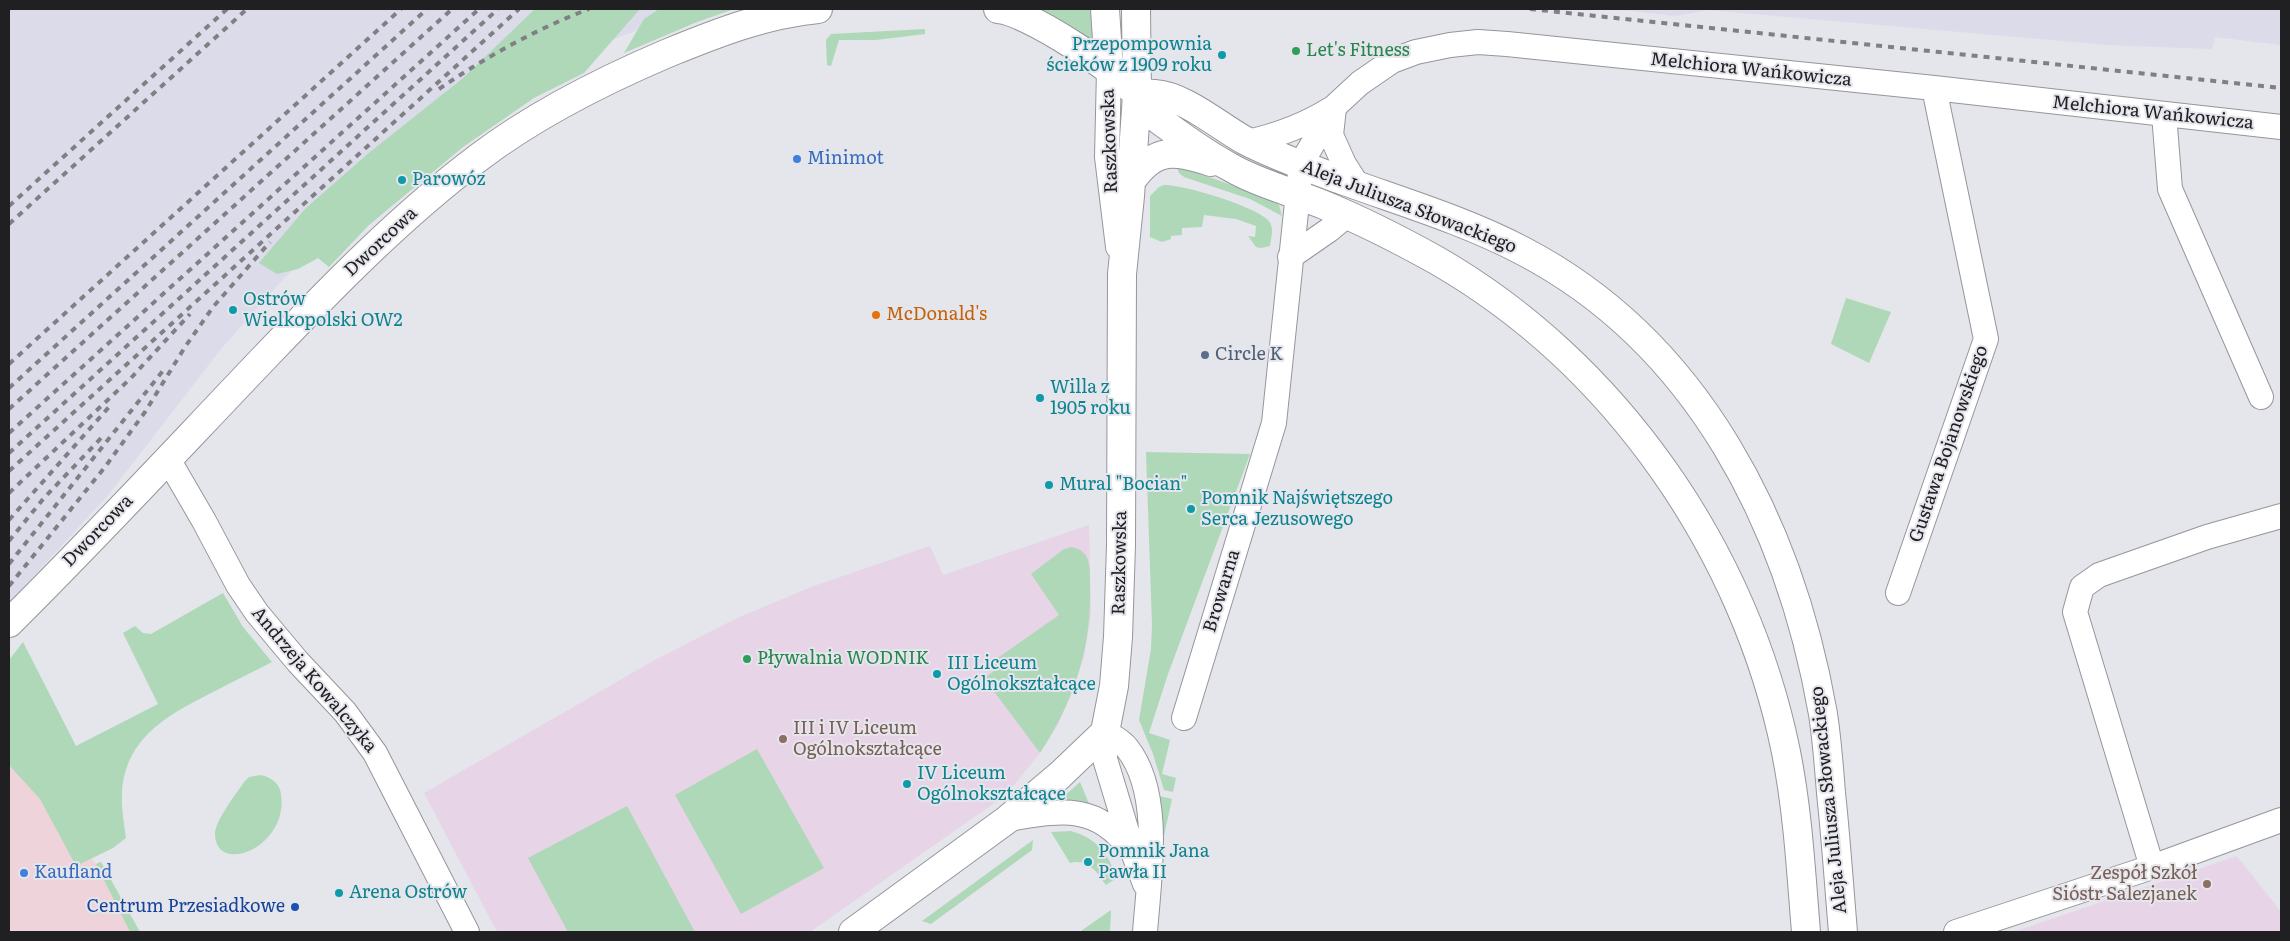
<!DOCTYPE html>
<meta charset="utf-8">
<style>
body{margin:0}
#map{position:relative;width:2290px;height:941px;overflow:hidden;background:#e5e5ec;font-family:Literata,serif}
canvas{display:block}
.frame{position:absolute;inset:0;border:10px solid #202023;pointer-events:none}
</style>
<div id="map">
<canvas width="2290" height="941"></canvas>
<div class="frame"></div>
</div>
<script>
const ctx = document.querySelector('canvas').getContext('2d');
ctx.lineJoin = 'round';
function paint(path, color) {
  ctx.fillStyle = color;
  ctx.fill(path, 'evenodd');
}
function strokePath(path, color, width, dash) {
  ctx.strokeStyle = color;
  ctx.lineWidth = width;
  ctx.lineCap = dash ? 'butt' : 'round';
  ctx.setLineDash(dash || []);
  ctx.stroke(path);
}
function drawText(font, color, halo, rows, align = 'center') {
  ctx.font = font + ' Literata,serif';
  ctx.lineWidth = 4;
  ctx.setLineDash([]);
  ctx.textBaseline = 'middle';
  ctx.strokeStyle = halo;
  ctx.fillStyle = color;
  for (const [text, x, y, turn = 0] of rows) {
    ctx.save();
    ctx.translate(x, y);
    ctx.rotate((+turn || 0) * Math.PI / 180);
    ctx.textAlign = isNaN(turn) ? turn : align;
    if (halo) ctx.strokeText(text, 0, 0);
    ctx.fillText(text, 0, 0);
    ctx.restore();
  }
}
const commercial = new Path2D(`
 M 9,755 L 96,864 L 101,862 L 140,932 L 9,932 Z`);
const built = new Path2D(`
 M 9,9 L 694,9 L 492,85 L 391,168 L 277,286 L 221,349 L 109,494 L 9,603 Z
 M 1614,9 L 2281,9 L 2281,45 L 2215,37 L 2212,49 L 2108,45 L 1708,10 L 1675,16 Z`);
const education = new Path2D(`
 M 1089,525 L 1091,616 L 1084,657 L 1071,695 L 1058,725 L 1040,753 L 1006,795 L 810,932 L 497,932 L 424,793 L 653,661 L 735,619 L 811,587 L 930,546 L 943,575 Z
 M 2237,856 L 2281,912 L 2281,932 L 2013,932 Z`);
const green = new Path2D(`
 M 535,9 L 640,9 L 584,73 L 534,98 L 463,147 L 369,225 L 329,267 L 318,258 L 298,269 L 277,274 L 259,263 L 306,208 L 370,152 L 462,79 Z
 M 659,9 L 734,9 L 697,22 L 624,53 L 644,19 Z
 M 1040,9 L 1091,9 L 1093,41 L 1090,44 L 1032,12 Z
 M 925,29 L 925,34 L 876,40 L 839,40 L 831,66 L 827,65 L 826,40 L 831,34 Z
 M 1176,165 L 1270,199 L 1279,205 L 1282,216 L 1250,199 L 1184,177 L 1179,173 Z
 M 1164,185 C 1185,185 1254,206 1268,220 C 1275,227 1271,238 1270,246 L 1261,248 L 1256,247 L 1248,236 L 1255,237 L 1256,226 L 1236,219 L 1204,215 L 1202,227 L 1182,228 L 1182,235 L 1171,236 L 1171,239 L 1162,242 L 1150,237 L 1150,196 L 1159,187 Z
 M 1846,298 L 1891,312 L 1869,363 L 1831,344 Z
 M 1146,452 L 1250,454 L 1168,674 L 1149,733 L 1170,740 L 1162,774 L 1176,778 L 1173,792 L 1164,790 L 1153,754 L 1139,720 L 1151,649 L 1152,625 Z
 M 1071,547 C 1091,550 1090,567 1090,583 C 1092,647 1075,699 1040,753 L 984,678 L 997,669 L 992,662 L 1059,615 L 1031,574 L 1064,549 Z
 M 223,593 L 243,627 L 272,662 C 252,672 231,683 211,693 C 168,715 126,737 122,792 C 121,807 124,823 126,838 L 113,848 L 76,866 L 40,799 L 9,765 L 9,660 L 23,642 L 76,746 L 158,704 L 123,633 L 135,626 L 143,633 L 151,634 Z
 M 757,749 L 824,868 L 741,914 L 675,795 Z
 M 261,775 C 271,777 280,784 281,794 C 289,847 217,876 215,835 C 214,822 236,794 244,782 L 249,777 Z
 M 1080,782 L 1090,806 L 1060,800 Z
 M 1159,796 L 1172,799 L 1162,845 Z
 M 627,806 L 695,932 L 568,932 L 528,858 Z
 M 1071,831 C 1095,838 1111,853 1115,879 L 1106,885 C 1097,872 1088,858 1070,863 L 1051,832 Z
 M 1033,840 L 1032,850 L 931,924 L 922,921 Z
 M 101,862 L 140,932 L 130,932 L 96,864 Z
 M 1111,910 L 1110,932 L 1080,932 L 1081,931 Z`);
const minor = new Path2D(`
 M 1109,70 L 1107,157 L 1118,247
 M 1334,108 L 1331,135 L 1344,164 L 1358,186
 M 2164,114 L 2170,189 L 2261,397
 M 1248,142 C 1279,135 1304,126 1331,109
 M 1290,257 L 1329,230 L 1347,215
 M 168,459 L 204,521 L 238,585 L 257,613 L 298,662 L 345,712 L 375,753 L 467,932
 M 1898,593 L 1986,339 L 1934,88
 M 1184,718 L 1274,423 L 1301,164 L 1334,107 L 1360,83 L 1392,61 L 1416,52 L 1450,45 L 1478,42 L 1507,44 L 1934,88 L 2281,127
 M 1105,732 C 1112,736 1122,741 1127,748 C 1163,793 1149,878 1145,932
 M 1105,732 L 1105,759 L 1134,855 L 1145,884
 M 1008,819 C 1059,811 1096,802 1130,849
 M 2152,867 L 2075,612 L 2082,587 L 2099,575 L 2207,537 L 2281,516
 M 1956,932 L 2152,867 L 2281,820`);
const major = new Path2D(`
 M 998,9 C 1027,11 1118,71 1137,95 C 1142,101 1144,107 1150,113 C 1175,132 1202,152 1230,167 C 1257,183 1295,193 1324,205 C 1363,221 1400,240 1436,260 C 1615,363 1745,550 1786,752 C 1798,812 1801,872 1806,932
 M 1105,9 L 1109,70
 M 1137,95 C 1143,95 1149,93 1155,94 C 1185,96 1220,127 1246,141 C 1275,156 1306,167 1336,178 C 1399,201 1464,220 1523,251 C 1699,343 1790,526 1823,714 C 1827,740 1829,767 1831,793 C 1836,839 1839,886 1843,932
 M 1132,180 C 1156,146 1175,151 1211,162
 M 9,623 C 96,537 180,446 265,357 C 332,287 400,217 478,158 C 536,114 602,81 668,53 C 717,33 765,14 818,9
 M 853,932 L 1008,819 L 1060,775 L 1105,732 L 1114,686 L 1118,637 L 1121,545 L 1122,274 L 1130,196 L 1137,95 L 1136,9`);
const rail = new Path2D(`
 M 1530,9 L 2281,88
 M 439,89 C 486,57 536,29 589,9
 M 9,206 L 227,9
 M 9,224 L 247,9
 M 9,364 L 401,9
 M 9,388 L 427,9
 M 9,409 L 452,9
 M 9,433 L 479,9
 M 9,453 L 498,9
 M 9,471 L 519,9
 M 9,493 L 131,378 L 190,314
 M 9,520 L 109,407
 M 9,541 L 44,498 L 104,435
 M 9,564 L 166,367
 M 9,586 L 105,467 L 145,412 L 185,347 L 213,307 L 270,242`);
const markers = [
 [1296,51,5,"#2e9e5b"],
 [1222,55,5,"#0f9aa8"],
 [797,159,5,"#3f7fe0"],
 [402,180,5,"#0f9aa8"],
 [233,310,5,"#0f9aa8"],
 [876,315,5,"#e8710a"],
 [1205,355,5,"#5c6f8a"],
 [1040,398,5,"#0f9aa8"],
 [1049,485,5,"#0f9aa8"],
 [1191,509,5,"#0f9aa8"],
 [747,659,5,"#2e9e5b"],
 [937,674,5,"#0f9aa8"],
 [783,739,5,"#8d6e63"],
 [907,784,5,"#0f9aa8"],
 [1088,862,5,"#0f9aa8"],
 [24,873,5,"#3f7fe0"],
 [2207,884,5,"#8d6e63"],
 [339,893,5,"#0f9aa8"],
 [295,907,5,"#1a4fb4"]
];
const cultureNames = [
 ["Przepompownia",1212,45,"right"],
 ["ścieków z 1909 roku",1212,66,"right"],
 ["Parowóz",412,180],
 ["Ostrów",243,300],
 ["Wielkopolski OW2",243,321],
 ["Willa z",1050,388],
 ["1905 roku",1050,409],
 ["Mural \"Bocian\"",1059,485],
 ["Pomnik Najświętszego",1201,499],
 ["Serca Jezusowego",1201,520],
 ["III Liceum",947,664],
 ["Ogólnokształcące",947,685],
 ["IV Liceum",917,774],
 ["Ogólnokształcące",917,795],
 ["Pomnik Jana",1098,852],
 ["Pawła II",1098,873],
 ["Arena Ostrów",349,893]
];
const leisureNames = [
 ["Let's Fitness",1306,51],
 ["Pływalnia WODNIK",757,659]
];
const streetNames = [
 ["Melchiora Wańkowicza",1751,70,6],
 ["Melchiora Wańkowicza",2153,113,6],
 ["Raszkowska",1110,141,-92],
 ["Aleja Juliusza Słowackiego",1409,207,21],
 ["Dworcowa",381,242,-43],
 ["Gustawa Bojanowskiego",1949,444,-71],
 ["Dworcowa",98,531,-46],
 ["Raszkowska",1120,563,-89],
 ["Browarna",1222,591,-73],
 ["Andrzeja Kowalczyka",314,680,50],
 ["Aleja Juliusza Słowackiego",1829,800,-96]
];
const shopNames = [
 ["Minimot",807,159],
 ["Kaufland",34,873]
];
const foodNames = [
 ["McDonald's",886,315]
];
const serviceNames = [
 ["Circle K",1215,355]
];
const educationNames = [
 ["III i IV Liceum",793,729],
 ["Ogólnokształcące",793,750],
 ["Zespół Szkół",2197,874,"right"],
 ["Sióstr Salezjanek",2197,895,"right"]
];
const transitNames = [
 ["Centrum Przesiadkowe",285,907]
];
paint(commercial, '#eed4da');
paint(built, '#dbdbea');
paint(education, '#e7d5e7');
paint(green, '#aed8b7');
strokePath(minor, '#95959c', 26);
strokePath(major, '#95959c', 30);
strokePath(minor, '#fff', 24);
strokePath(major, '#fff', 28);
strokePath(rail, '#7f7f84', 4, [6, 6]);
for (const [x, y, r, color] of markers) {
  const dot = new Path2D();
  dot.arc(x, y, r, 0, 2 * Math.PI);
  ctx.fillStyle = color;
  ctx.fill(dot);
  strokePath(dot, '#e5e5ec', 2);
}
drawText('18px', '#0d838f', '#e5e5ec', cultureNames, 'left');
drawText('18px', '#27864d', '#e5e5ec', leisureNames, 'left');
drawText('18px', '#202023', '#e5e5ec', streetNames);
drawText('18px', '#366cbe', '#e5e5ec', shopNames, 'left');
drawText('18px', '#c56008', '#e5e5ec', foodNames, 'left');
drawText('18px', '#4e5e75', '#e5e5ec', serviceNames, 'left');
drawText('18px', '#785e54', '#e5e5ec', educationNames, 'left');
drawText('18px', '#164399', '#e5e5ec', transitNames, 'right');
</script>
